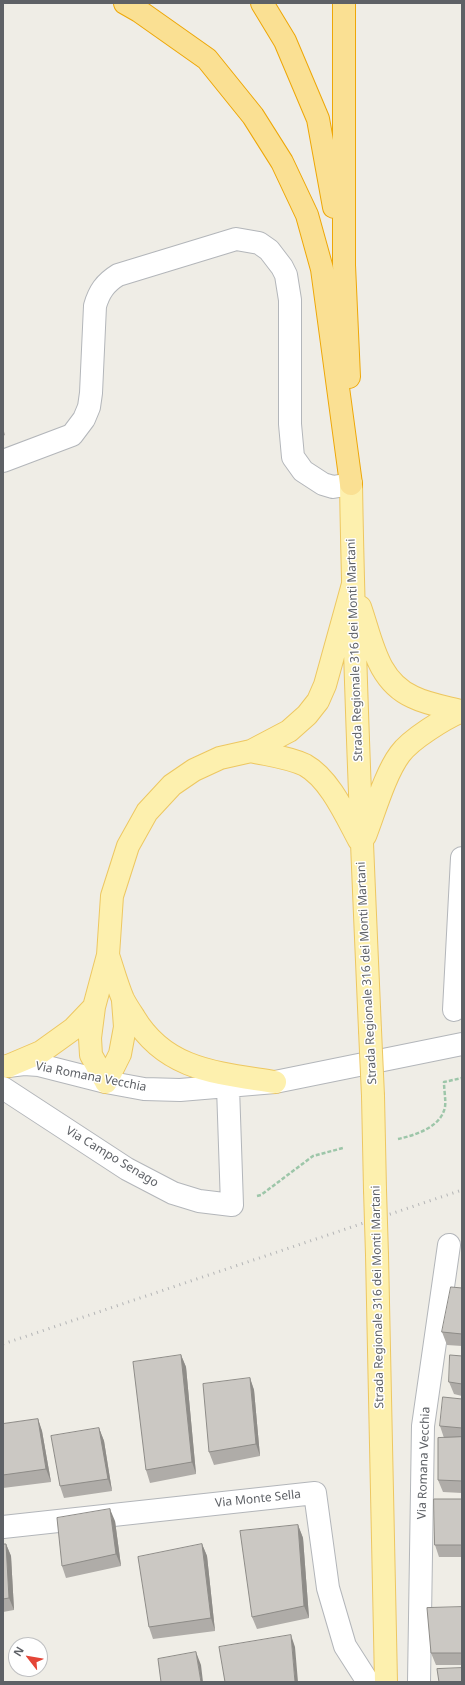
<!DOCTYPE html>
<style>
body{margin:0}
#map{position:relative;width:465px;height:1685px;overflow:hidden;background:#efede6;font-family:"Noto Sans",sans-serif}
canvas{display:block}
.frame{position:absolute;inset:0;border:4px solid #5e6166;pointer-events:none}
.north{position:absolute;left:8px;top:1637px;width:40px;height:40px;box-sizing:border-box;background:#fff;border:1px solid #bfc0c2;border-radius:50%;rotate:301deg;font-size:11px;font-weight:700;line-height:16px;text-align:center;color:#5e6166}
.north::after{content:'';display:block;margin:auto;width:14px;height:18px;background:#e44537;clip-path:polygon(50% 0,100% 100%,50% 72%,0 100%)}
</style>
<div id="map">
<canvas width="465" height="1685"></canvas>
<div class="frame"></div>
<div class="north">N</div>
</div>
<script>
const ctx = document.querySelector('canvas').getContext('2d');
ctx.lineJoin = 'round';
function strokePath(path, color, width, dash) {
  ctx.strokeStyle = color;
  ctx.lineWidth = width;
  ctx.lineCap = dash ? 'butt' : 'round';
  ctx.setLineDash(dash || []);
  ctx.stroke(path);
}
function paint(path, color) {
  ctx.fillStyle = color;
  ctx.fill(path, 'evenodd');
}
function drawText(font, color, halo, rows, align = 'center') {
  ctx.font = font + ' "Noto Sans",sans-serif';
  ctx.lineWidth = 3;
  ctx.setLineDash([]);
  ctx.textBaseline = 'middle';
  ctx.strokeStyle = halo;
  ctx.fillStyle = color;
  for (const [text, x, y, turn = 0] of rows) {
    ctx.save();
    ctx.translate(x, y);
    ctx.rotate((+turn || 0) * Math.PI / 180);
    ctx.textAlign = isNaN(turn) ? turn : align;
    if (halo) ctx.strokeText(text, 0, 0);
    ctx.fillText(text, 0, 0);
    ctx.restore();
  }
}
const path = new Path2D(`
 M 398,1139 C 416,1135 441,1127 445,1107 C 446,1100 444,1090 444,1082 L 462,1078
 M 257,1196 L 261,1195 L 313,1156 L 343,1148`);
const minor = new Path2D(`
 M 3,461 L 72,435 L 84,419 L 89,407 L 91,393 L 95,306 C 99,292 105,283 118,275 L 236,239 L 259,243 L 269,250 L 282,267 L 286,275 L 290,300 L 290,424 L 293,457 L 303,471 L 323,484 L 333,487 L 351,484
 M 454,1010 L 462,858
 M 8,1066 L 24,1064 L 39,1065 L 106,1082 L 144,1089 L 180,1090 L 275,1082 L 462,1044
 M 3,1088 L 127,1169 L 173,1193 L 199,1201 L 232,1205 L 228,1087
 M 3,1527 L 315,1493 L 328,1588 L 345,1646 L 368,1682
 M 419,1682 L 423,1426 L 449,1245`);
const major = new Path2D(`
 M 351,484 C 354,666 362,848 370,1030
 M 360,607 C 372,641 377,681 413,697 C 427,704 445,707 461,711
 M 251,751 C 268,755 288,757 305,765 C 330,779 346,816 359,840
 M 365,836 C 374,813 385,774 400,754 C 411,739 445,718 462,711
 M 108,955 C 113,970 117,985 123,999 C 126,1005 130,1011 134,1017 C 166,1071 219,1073 275,1082
 M 8,1066 L 41,1052 L 73,1029 L 94,1007
 M 106,1082 L 91,1055 L 90,1038 L 94,1007 L 108,955 L 112,896 L 128,846 L 147,812 L 172,785 L 194,770 L 220,758 L 251,751 L 289,731 L 307,715 L 318,701 L 325,685 L 353,584
 M 106,1082 L 120,1054 L 125,1027 L 123,1001
 M 373,1096 L 375,1190
 M 377,1255 L 386,1682`);
const highway = new Path2D(`
 M 125,3 L 139,11 L 207,59 L 253,116 L 282,162 L 307,215 L 322,269 L 351,484
 M 262,3 L 285,41 L 318,119 L 334,207
 M 344,3 L 344,265 L 349,377`);
const rail = new Path2D(`
 M 3,1344 L 462,1190`);
const majorBridge = new Path2D(`
 M 370,1030 L 373,1096
 M 375,1190 L 377,1255`);
const wall = new Path2D(`
 M 3,428 L 5,435 L 3,436 Z
 M 462,1288 L 462,1346 L 447,1345 L 442,1332 Z
 M 181,1355 L 186,1367 L 196,1474 L 150,1483 L 146,1470 Z
 M 462,1356 L 462,1396 L 454,1394 L 449,1382 Z
 M 250,1378 L 254,1390 L 260,1456 L 214,1465 L 209,1452 Z
 M 462,1399 L 462,1493 L 443,1492 L 438,1480 L 444,1438 L 440,1426 Z
 M 38,1419 L 42,1431 L 51,1482 L 3,1488 L 3,1424 Z
 M 99,1428 L 104,1441 L 112,1491 L 64,1498 L 60,1486 Z
 M 462,1499 L 462,1557 L 439,1557 L 435,1545 Z
 M 115,1521 L 121,1566 L 66,1578 L 62,1566 Z
 M 298,1525 L 303,1538 L 309,1618 L 257,1629 L 252,1617 Z
 M 3,1544 L 6,1544 L 11,1556 L 14,1610 L 3,1612 Z
 M 202,1544 L 207,1556 L 215,1631 L 153,1639 L 149,1627 Z
 M 462,1607 L 462,1665 L 436,1665 L 431,1653 Z`);
const shadedWall = new Path2D(`
 M 181,1355 L 186,1367 L 196,1474 L 192,1462 Z
 M 250,1378 L 254,1390 L 260,1456 L 256,1444 Z
 M 38,1419 L 42,1431 L 51,1482 L 46,1469 Z
 M 99,1428 L 104,1441 L 112,1491 L 108,1479 Z
 M 110,1509 L 115,1521 L 121,1566 L 116,1554 Z
 M 298,1525 L 303,1538 L 309,1618 L 304,1606 Z
 M 6,1544 L 11,1556 L 14,1610 L 9,1598 Z
 M 202,1544 L 207,1556 L 215,1631 L 211,1618 Z
 M 291,1635 L 295,1647 L 298,1682 L 295,1682 Z
 M 196,1652 L 201,1665 L 203,1682 L 201,1682 Z`);
const building = new Path2D(`
 M 451,1287 L 462,1288 L 462,1334 L 442,1332 Z
 M 181,1355 L 192,1462 L 146,1470 L 133,1362 Z
 M 450,1355 L 462,1356 L 462,1384 L 449,1382 Z
 M 250,1378 L 256,1444 L 209,1452 L 203,1384 Z
 M 443,1397 L 462,1399 L 462,1428 L 440,1426 Z
 M 38,1419 L 46,1469 L 3,1475 L 3,1424 Z
 M 99,1428 L 108,1479 L 60,1486 L 51,1436 Z
 M 462,1437 L 462,1481 L 438,1480 L 438,1438 Z
 M 434,1499 L 462,1499 L 462,1545 L 435,1545 Z
 M 110,1509 L 116,1554 L 62,1566 L 57,1518 Z
 M 298,1525 L 304,1606 L 252,1617 L 240,1531 Z
 M 3,1544 L 6,1544 L 9,1598 L 3,1599 Z
 M 202,1544 L 211,1618 L 149,1627 L 138,1557 Z
 M 462,1607 L 462,1653 L 431,1653 L 427,1608 Z
 M 291,1635 L 295,1682 L 225,1682 L 219,1647 Z
 M 196,1652 L 201,1682 L 161,1682 L 158,1659 Z
 M 462,1668 L 462,1682 L 439,1682 L 437,1669 Z`);
const streetNames = [
 ["Strada Regionale 316 dei Monti Martani",355,650,-92],
 ["Strada Regionale 316 dei Monti Martani",367,973,-93],
 ["Via Romana Vecchia",91,1077,11],
 ["Via Campo Senago",112,1157,31],
 ["Strada Regionale 316 dei Monti Martani",378,1297,-91],
 ["Via Romana Vecchia",424,1463,-88],
 ["Via Monte Sella",258,1499,-6]
];
strokePath(minor, '#b3b6ba', 24);
strokePath(major, '#edc761', 24);
strokePath(highway, '#eea707', 24);
strokePath(path, '#9dc6a9', 2.5, [4, 2]);
strokePath(minor, '#fff', 22);
strokePath(major, '#fdf0ae', 22);
strokePath(highway, '#fae093', 22);
strokePath(rail, '#b4b5b6', 3, [1, 5]);
strokePath(majorBridge, '#edc761', 24, []);
strokePath(majorBridge, '#fdf0ae', 22);
paint(wall, '#afaca8');
paint(shadedWall, '#8e8c88');
paint(building, '#cbc8c3');
strokePath(building, '#8e8c88', 1);
drawText('12px', '#5e6166', '#fff', streetNames);
</script>
